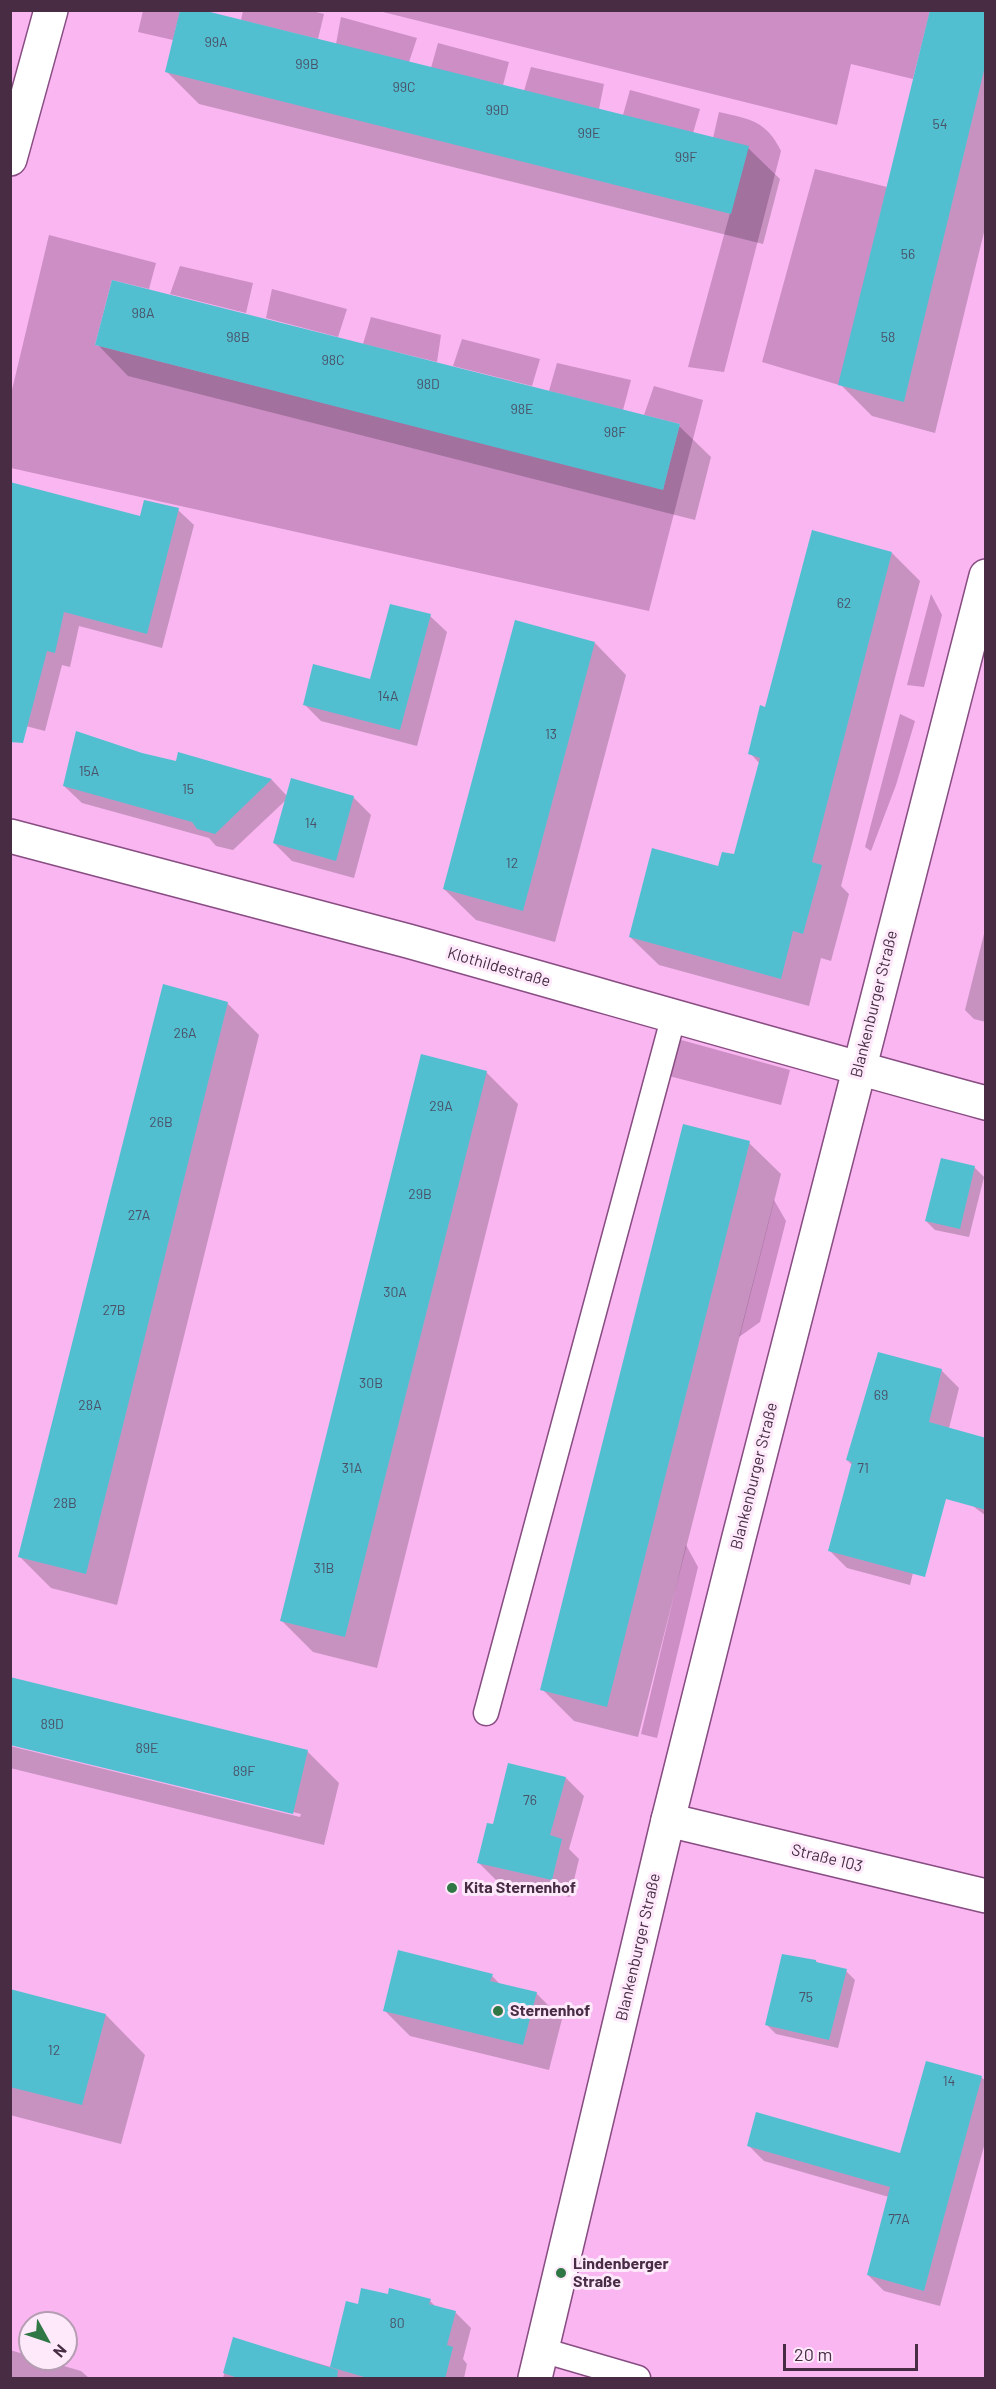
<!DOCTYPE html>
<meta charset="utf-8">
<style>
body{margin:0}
#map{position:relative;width:996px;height:2389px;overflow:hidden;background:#f9b6f1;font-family:Barlow,sans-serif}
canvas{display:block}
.frame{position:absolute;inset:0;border:12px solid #472c44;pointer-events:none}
.north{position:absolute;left:18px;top:2311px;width:60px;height:60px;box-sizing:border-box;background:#fee9fb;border:2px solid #b59db2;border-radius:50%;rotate:130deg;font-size:16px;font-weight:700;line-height:24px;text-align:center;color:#472c44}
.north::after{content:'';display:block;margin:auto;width:21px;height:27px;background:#2f7744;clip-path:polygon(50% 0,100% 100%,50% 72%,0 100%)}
.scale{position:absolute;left:783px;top:2344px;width:135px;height:27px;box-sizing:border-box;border:3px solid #472c44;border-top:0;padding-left:8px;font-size:18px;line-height:21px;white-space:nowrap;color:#472c44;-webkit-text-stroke:4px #fee9fb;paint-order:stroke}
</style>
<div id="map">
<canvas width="996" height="2389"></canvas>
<div class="frame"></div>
<div class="north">N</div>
<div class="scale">20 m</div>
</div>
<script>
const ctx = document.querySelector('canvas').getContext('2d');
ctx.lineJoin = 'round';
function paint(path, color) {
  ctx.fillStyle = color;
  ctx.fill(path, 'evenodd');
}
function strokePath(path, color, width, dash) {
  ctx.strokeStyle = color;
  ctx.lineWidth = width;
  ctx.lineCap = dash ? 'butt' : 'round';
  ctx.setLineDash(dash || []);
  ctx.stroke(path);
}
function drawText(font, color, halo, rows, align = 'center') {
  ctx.font = font + ' Barlow,sans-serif';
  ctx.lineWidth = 6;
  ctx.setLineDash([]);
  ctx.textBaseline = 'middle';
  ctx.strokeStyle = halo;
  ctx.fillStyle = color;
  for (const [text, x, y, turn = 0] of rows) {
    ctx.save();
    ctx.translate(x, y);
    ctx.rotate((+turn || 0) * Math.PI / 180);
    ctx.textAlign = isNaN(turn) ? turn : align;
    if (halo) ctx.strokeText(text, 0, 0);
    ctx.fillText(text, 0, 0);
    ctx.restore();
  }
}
const green = new Path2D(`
 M 308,10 L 324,14 L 318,39 L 241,20 L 243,11 Z
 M 143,11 L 180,11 L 173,40 L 138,32 Z
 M 379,11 L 930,11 L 913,79 L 851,64 L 837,125 Z
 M 341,17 L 417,38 L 409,62 L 336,44 Z
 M 438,43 L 509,62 L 503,85 L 431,68 Z
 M 531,67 L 604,84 L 599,109 L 524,91 Z
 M 630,90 L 700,109 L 693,133 L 623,115 Z
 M 719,112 C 749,119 766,120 781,151 L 724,372 L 688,367 L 748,147 L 713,138 Z
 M 815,169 L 887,187 L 839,385 L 762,362 Z
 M 49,235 L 156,263 L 149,289 L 112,280 L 95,345 L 663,489 L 680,424 L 644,415 L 654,386 L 703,400 L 649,611 L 11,468 L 11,394 Z
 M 180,266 L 253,283 L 246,313 L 170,294 Z
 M 272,289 L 347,309 L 338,337 L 266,318 Z
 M 371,317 L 441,335 L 437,362 L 363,344 Z
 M 462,339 L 540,359 L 532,386 L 453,366 Z
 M 557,363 L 631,380 L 623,410 L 549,391 Z
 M 931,594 L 942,615 L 924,687 L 907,685 Z
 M 900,714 L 915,721 L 896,785 L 871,851 L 865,847 Z
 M 674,1038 L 790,1070 L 781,1105 L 665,1075 Z
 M 774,1200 L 786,1221 L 760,1322 L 739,1337 Z
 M 686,1545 L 698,1567 L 657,1738 L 641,1734 Z`);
const shadow = new Path2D(`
 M 986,10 L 986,224 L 935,433 L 872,416 L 840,384 Z
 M 167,72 L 748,148 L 780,179 L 763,244 L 199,104 Z
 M 97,344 L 679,426 L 711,457 L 695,520 L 128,376 Z
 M 15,484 L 141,518 L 178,510 L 194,525 L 162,648 L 79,626 L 70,667 L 62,665 L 45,731 L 10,722 Z
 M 892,553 L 920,581 L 841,886 L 849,894 L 831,961 L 821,958 L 809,1006 L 659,965 L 630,937 L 735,856 L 760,764 L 750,753 L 766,708 Z
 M 430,616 L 447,632 L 417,746 L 321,721 L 305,705 L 371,680 Z
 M 595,643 L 626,675 L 555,942 L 476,920 L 444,889 Z
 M 142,754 L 177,763 L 179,754 L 272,780 L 287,796 L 353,797 L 371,815 L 354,878 L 292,861 L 274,843 L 287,799 L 233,850 L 216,846 L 209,838 L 82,803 L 64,786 Z
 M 986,926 L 986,1022 L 974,1019 L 965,1010 Z
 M 227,1003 L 259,1035 L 117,1605 L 51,1588 L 19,1556 Z
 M 486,1072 L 518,1104 L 377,1668 L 313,1652 L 281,1620 Z
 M 749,1143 L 781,1174 L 638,1737 L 574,1721 L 542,1689 Z
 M 942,1160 L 975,1168 L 984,1177 L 969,1237 L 935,1230 L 926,1221 Z
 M 941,1370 L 959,1388 L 910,1585 L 847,1568 L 829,1550 L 852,1465 L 847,1460 Z
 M 986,1463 L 986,1516 L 973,1506 Z
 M 10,1743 L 307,1751 L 339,1783 L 324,1845 L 10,1768 L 10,1746 L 300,1817 L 301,1814 Z
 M 566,1778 L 584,1796 L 569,1849 L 579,1859 L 570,1897 L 496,1880 L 478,1862 L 494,1826 Z
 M 816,1961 L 819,1964 L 846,1971 L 855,1980 L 838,2048 L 776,2034 L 766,2024 Z
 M 492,1976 L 501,1985 L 536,1993 L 562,2019 L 549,2070 L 410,2036 L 384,2010 Z
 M 10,1990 L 106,2015 L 145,2055 L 121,2144 L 10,2115 Z
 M 927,2062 L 982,2078 L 986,2081 L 986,2139 L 940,2306 L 884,2291 L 868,2275 L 889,2197 L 764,2161 L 748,2145 L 901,2155 Z
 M 430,2301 L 437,2308 L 455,2312 L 471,2328 L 463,2359 L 467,2364 L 464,2378 L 223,2378 L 234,2339 L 331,2367 L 359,2306 Z
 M 10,2350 L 30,2356 L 30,2359 L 40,2359 L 81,2371 L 89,2378 L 10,2378 Z`);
const building = new Path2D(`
 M 180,10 L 202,10 L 749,146 L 731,214 L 165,72 Z
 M 930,10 L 986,10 L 986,62 L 904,402 L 838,385 Z
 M 112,280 L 680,424 L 663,490 L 95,345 Z
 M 10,482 L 140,516 L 144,500 L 179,508 L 147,634 L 64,612 L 55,653 L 47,651 L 23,743 L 10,742 Z
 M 812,530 L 892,552 L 812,862 L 822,865 L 803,934 L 793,931 L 781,979 L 629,937 L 652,848 L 718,866 L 722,852 L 734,854 L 760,758 L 748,754 L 760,705 L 765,707 Z
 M 390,604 L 431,614 L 400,730 L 303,705 L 313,664 L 370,679 Z
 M 515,620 L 595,642 L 523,911 L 443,889 Z
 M 76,731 L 142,753 L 176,761 L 178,752 L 272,779 L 215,834 L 197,829 L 192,822 L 63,786 Z
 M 291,778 L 354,796 L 336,861 L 273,843 Z
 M 163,984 L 228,1002 L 86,1574 L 18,1557 Z
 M 421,1054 L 487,1071 L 345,1637 L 280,1621 Z
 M 683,1124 L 750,1141 L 607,1707 L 540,1690 Z
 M 941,1158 L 975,1166 L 960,1229 L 925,1221 Z
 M 878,1352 L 942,1369 L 929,1422 L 986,1438 L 986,1510 L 946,1499 L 925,1577 L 828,1551 L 852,1462 L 846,1460 Z
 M 10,1677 L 308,1750 L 293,1814 L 10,1745 Z
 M 508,1763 L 566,1777 L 550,1835 L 562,1839 L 552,1880 L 477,1863 L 487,1823 L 493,1824 Z
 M 398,1950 L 493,1974 L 490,1981 L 537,1992 L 523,2045 L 383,2011 Z
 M 782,1954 L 816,1960 L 816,1962 L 847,1969 L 829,2040 L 765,2025 Z
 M 10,1989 L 106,2014 L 82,2105 L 10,2087 Z
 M 926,2061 L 982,2076 L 924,2291 L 867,2275 L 890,2187 L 747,2146 L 756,2112 L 900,2153 Z
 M 361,2288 L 388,2294 L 389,2288 L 431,2299 L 429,2304 L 456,2311 L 447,2345 L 453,2347 L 445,2379 L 371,2379 L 330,2367 L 346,2301 L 358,2304 Z
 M 233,2337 L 338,2370 L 337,2379 L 241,2379 L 223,2373 Z`);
const lane = new Path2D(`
 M 486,1713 L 674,1015
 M 542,2350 L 638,2378`);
const street = new Path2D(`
 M 10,159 L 51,10
 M 10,836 C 143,871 276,905 408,941 C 601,995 793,1051 986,1103
 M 668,1820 L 986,1896`);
const secondary = new Path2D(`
 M 535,2378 L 668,1820 L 739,1537 L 986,576`);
const markers = [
 [452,1888,6,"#2f7744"],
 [498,2011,6,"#2f7744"],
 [561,2273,6,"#2f7744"]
];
const numberNames = [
 ["99A",216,42],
 ["99B",307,64],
 ["99C",404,87],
 ["99D",497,110],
 ["54",940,124],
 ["99E",589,133],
 ["99F",686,157],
 ["56",908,254],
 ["98A",143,313],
 ["98B",238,337],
 ["58",888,337],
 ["98C",333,360],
 ["98D",428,384],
 ["98E",522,409],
 ["98F",615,432],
 ["62",844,603],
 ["14A",388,696],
 ["13",551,734],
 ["15A",89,771],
 ["15",188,789],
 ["14",311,823],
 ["12",512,863],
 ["26A",185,1033],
 ["29A",441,1106],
 ["26B",161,1122],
 ["29B",420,1194],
 ["27A",139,1215],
 ["30A",395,1292],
 ["27B",114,1310],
 ["30B",371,1383],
 ["69",881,1395],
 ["28A",90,1405],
 ["31A",352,1468],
 ["71",863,1468],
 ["28B",65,1503],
 ["31B",324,1568],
 ["89D",52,1724],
 ["89E",147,1748],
 ["89F",244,1771],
 ["76",530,1800],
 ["75",806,1997],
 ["12",54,2050],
 ["14",949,2081],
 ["77A",899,2219],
 ["80",397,2323]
];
const streetNames = [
 ["Klothildestraße",499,967,16],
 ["Blankenburger Straße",874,1004,-76],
 ["Blankenburger Straße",754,1476,-76],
 ["Straße 103",827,1858,14],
 ["Blankenburger Straße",638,1947,-77]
];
const poiNames = [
 ["Kita Sternenhof",464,1888],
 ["Sternenhof",510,2011],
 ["Lindenberger",573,2264],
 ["Straße",573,2282]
];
paint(green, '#cc8ec5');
paint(shadow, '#0003');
paint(building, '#52bfd1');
strokePath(lane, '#884d82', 27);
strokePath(street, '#884d82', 36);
strokePath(secondary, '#884d82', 36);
strokePath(lane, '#fff', 24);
strokePath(street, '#fff', 33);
strokePath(secondary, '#fff', 33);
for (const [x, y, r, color] of markers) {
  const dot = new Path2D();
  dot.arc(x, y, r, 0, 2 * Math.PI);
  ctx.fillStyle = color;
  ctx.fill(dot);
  strokePath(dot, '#fee9fb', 2);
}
drawText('14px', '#4a5167', null, numberNames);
drawText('16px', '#472c44', '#fee9fb', streetNames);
drawText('bold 16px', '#472c44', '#fee9fb', poiNames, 'left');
</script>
